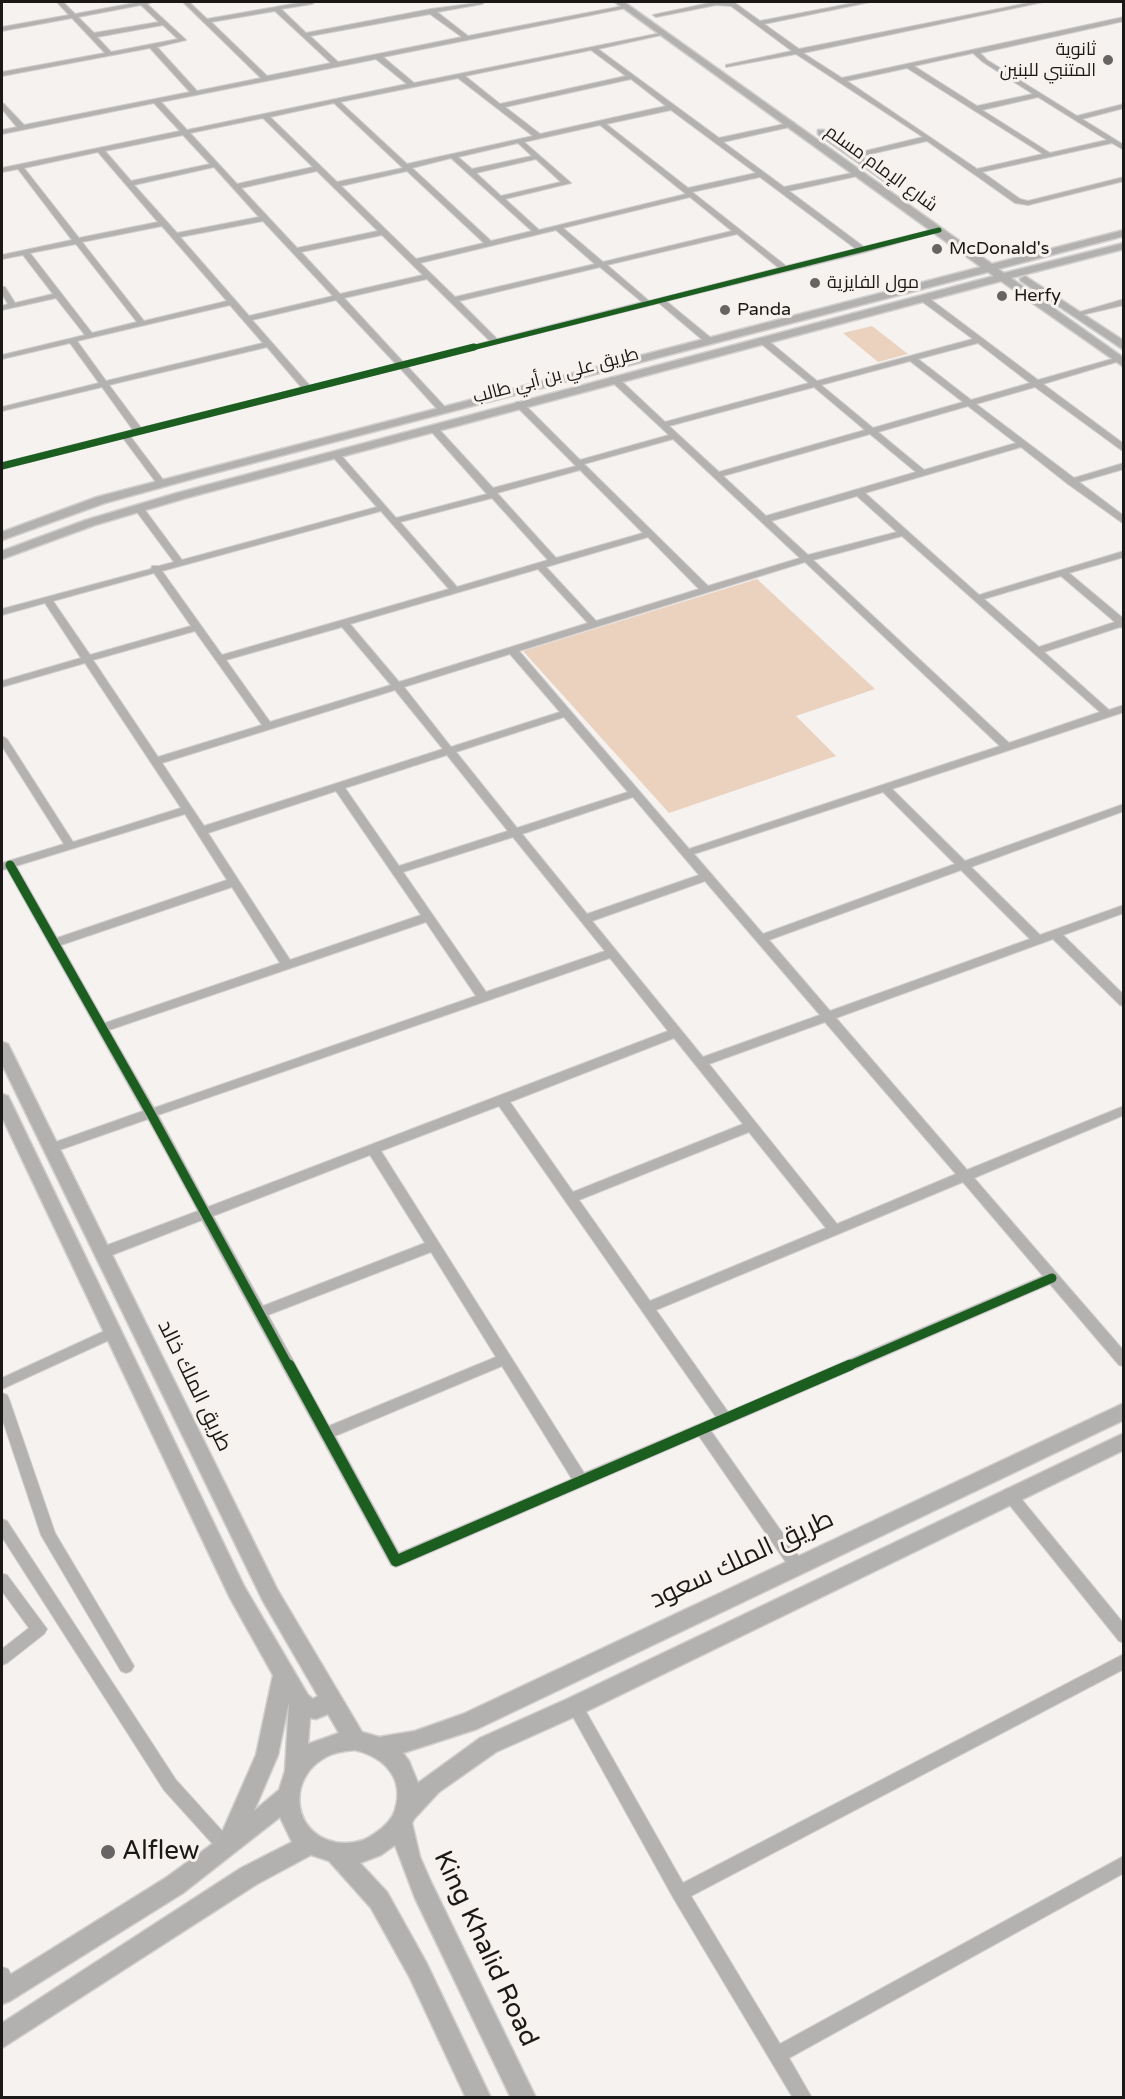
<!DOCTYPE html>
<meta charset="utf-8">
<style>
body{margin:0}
#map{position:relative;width:1125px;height:2099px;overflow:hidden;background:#f5f2f0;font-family:"Varela Round",sans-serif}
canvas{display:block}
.frame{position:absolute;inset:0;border:3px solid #1a1917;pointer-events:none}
</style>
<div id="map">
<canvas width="1125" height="2099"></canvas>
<div class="frame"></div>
</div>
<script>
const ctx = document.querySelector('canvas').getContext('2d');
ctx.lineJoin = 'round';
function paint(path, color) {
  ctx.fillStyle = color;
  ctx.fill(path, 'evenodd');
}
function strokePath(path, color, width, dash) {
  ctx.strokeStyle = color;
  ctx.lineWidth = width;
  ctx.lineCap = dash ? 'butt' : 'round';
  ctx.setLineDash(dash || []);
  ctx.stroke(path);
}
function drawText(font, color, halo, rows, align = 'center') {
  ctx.font = font + ' "Varela Round",Cairo,sans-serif';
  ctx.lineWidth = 6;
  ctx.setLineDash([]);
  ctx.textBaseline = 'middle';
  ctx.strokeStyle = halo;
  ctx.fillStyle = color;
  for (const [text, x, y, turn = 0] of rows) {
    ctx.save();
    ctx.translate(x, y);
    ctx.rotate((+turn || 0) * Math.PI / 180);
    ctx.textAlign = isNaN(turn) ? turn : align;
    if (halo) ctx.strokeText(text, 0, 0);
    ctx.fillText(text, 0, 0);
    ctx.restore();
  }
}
const green = new Path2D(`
 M 872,326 L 908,354 L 878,362 L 843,333 Z
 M 757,579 L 875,689 L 796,716 L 836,756 L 669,813 L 523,651 Z`);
const minor = new Path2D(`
 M 57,2 L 63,2 L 75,14 L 140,2 L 152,2 L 147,4 L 186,40 L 157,47 L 197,91 L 261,78 L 183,2 L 189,2 L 207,19 L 304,2 L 315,2 L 312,4 L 281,9 L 306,33 L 431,9 L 485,2 L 482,4 L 437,12 L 468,36 L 628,5 L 629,6 L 626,8 L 383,57 L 414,83 L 666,32 L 666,34 L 598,49 L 719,138 L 794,122 L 794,126 L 723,142 L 784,187 L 862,171 L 862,175 L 789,191 L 864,247 L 939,228 L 943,230 L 866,252 L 666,301 L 711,338 L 711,342 L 705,342 L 659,303 L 407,366 L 445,407 L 445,411 L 439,411 L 400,368 L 130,436 L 164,481 L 164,485 L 158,485 L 123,438 L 2,469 L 2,463 L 133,430 L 102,387 L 2,411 L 2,407 L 99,383 L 70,343 L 2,359 L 2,355 L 85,335 L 56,298 L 2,310 L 2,306 L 8,304 L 2,294 L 2,287 L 5,287 L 15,303 L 53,294 L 23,255 L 2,259 L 2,255 L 72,240 L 18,169 L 2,172 L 2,168 L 180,131 L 154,103 L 2,134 L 2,130 L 17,127 L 2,109 L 2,103 L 4,104 L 24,125 L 190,92 L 150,48 L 2,76 L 2,72 L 105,53 L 72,18 L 2,31 L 2,27 L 69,15 ZM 141,5 L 159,22 L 94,33 L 78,17 ZM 275,11 L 331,63 L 267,76 L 211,22 ZM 430,14 L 462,37 L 338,62 L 310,36 ZM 163,25 L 178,39 L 111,52 L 97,37 ZM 591,50 L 626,76 L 500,104 L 465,76 ZM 376,59 L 407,84 L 187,130 L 161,102 ZM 458,78 L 533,136 L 407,164 L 340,102 ZM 631,79 L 666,106 L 540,134 L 505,107 ZM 334,103 L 403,168 L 337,182 L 270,117 ZM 671,110 L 756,173 L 688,188 L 606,124 ZM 263,118 L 313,167 L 237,184 L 190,133 ZM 600,125 L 686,194 L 539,230 L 505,199 L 571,183 L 524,142 ZM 183,135 L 210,164 L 131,181 L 105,151 ZM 518,143 L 532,156 L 472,169 L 458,157 ZM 98,152 L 158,222 L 79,238 L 24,168 ZM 451,158 L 532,231 L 491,241 L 412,168 ZM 536,159 L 561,182 L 501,196 L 476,173 ZM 214,167 L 259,217 L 177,233 L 134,185 ZM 317,171 L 378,231 L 297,248 L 241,188 ZM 407,171 L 484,243 L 416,259 L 341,186 ZM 760,177 L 856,249 L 786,266 L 692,192 ZM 690,197 L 732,231 L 603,262 L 563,228 ZM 263,221 L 333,296 L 249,316 L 180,237 ZM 162,226 L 227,301 L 144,321 L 82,242 ZM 556,230 L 595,264 L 455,297 L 420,263 ZM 737,234 L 779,268 L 649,301 L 607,265 ZM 382,235 L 423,275 L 340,294 L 301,252 ZM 76,244 L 137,322 L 92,333 L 30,253 ZM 600,267 L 642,302 L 497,339 L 459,301 ZM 427,279 L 490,341 L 403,362 L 344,298 ZM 336,300 L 396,364 L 310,386 L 252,320 ZM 230,305 L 263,343 L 106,381 L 77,341 ZM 267,347 L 302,388 L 141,428 L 109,385 Z
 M 714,2 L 735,3 L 760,21 L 859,2 L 870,2 L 764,24 L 799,49 L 1033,2 L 1043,2 L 803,53 L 842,78 L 1124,17 L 1124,21 L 980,53 L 987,60 L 1077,116 L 1124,104 L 1124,108 L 1082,119 L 1124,145 L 1124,150 L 1112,143 L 982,172 L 1020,199 L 1028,201 L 1124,177 L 1124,181 L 1028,205 L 1015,203 L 927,141 L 853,158 L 853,154 L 923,137 L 796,54 L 726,67 L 726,65 L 792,51 L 731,6 L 716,5 L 656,17 L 653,15 ZM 973,53 L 983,62 L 1033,94 L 977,106 L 914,66 ZM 907,68 L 1043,154 L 977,169 L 847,81 ZM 1038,97 L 1107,140 L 1050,153 L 982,110 Z
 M 920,296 L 926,296 L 1038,380 L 1119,357 L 1123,360 L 1043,384 L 1124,444 L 1124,452 L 1035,387 L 976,404 L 1074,478 L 1124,463 L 1124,469 L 1079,482 L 1124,516 L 1124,524 L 1068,484 L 1021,447 L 865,493 L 979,595 L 1124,551 L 1124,557 L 1069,573 L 1124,619 L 1124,628 L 1120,627 L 1044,652 L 1109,710 L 1124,705 L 1124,712 L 892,789 L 965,861 L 1124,804 L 1124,811 L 971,867 L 1040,935 L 1124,905 L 1124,913 L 1063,935 L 1124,995 L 1124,1006 L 1120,1005 L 1053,939 L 836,1018 L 967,1170 L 1124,1106 L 1124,1115 L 974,1178 L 1124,1351 L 1124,1366 L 1119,1365 L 1050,1284 L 711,1431 L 802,1561 L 804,1566 L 802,1571 L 797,1572 L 792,1571 L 699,1436 L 401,1565 L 396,1567 L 391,1565 L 202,1220 L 107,1257 L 97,1257 L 95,1253 L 97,1249 L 198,1211 L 148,1119 L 51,1153 L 47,1151 L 45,1148 L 47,1145 L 143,1111 L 7,869 L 2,870 L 2,863 L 64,844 L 2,746 L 2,736 L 7,739 L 73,842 L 181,808 L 85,663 L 2,687 L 2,681 L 81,658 L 45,603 L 2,615 L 2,609 L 151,569 L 152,566 L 159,566 L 174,562 L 134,508 L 136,506 L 142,506 L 182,560 L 377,507 L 333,457 L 333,453 L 339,453 L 396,518 L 487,494 L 430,430 L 430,426 L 436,426 L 493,488 L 576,466 L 516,406 L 516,402 L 522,402 L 580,460 L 669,435 L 611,381 L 611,377 L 617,377 L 665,422 L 809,383 L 759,342 L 759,338 L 765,338 L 817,381 L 973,339 L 920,300 ZM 978,343 L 1030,383 L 971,400 L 918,359 ZM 910,361 L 963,402 L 873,428 L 821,385 ZM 814,387 L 865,430 L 719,472 L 669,426 ZM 968,406 L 1016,443 L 924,470 L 878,432 ZM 870,434 L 916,472 L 766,516 L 723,476 ZM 673,439 L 800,558 L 708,586 L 584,464 ZM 580,470 L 643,533 L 556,558 L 497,493 ZM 857,496 L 897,532 L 808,555 L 771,521 ZM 492,498 L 548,560 L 457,587 L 400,522 ZM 381,511 L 449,589 L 222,655 L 162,571 ZM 902,536 L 1100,712 L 1009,743 L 813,560 ZM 648,537 L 699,589 L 596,621 L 546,567 ZM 805,562 L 1000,746 L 689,849 L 519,651 ZM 538,569 L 588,623 L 399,682 L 350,624 ZM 154,573 L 191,626 L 90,655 L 53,601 ZM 1061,576 L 1115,622 L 1039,647 L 984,599 ZM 342,627 L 391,685 L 270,722 L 226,660 ZM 195,631 L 262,725 L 158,757 L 93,660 ZM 510,654 L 560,712 L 451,747 L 404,687 ZM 395,690 L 443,749 L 204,826 L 162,763 ZM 564,717 L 628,792 L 517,828 L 456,752 ZM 447,755 L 508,831 L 399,866 L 345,788 ZM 336,791 L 421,915 L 290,960 L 208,833 ZM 883,792 L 955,864 L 763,934 L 694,854 ZM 633,797 L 699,875 L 587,914 L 522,834 ZM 185,814 L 227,880 L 57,938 L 16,866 ZM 513,837 L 605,951 L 486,992 L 403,872 ZM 961,870 L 1030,939 L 830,1011 L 769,940 ZM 705,881 L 820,1015 L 703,1057 L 592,921 ZM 232,887 L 280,963 L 105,1023 L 61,945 ZM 426,922 L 476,996 L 154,1108 L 109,1030 ZM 610,958 L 668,1031 L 208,1207 L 158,1115 ZM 825,1022 L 956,1174 L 837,1224 L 709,1064 ZM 674,1038 L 743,1124 L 573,1192 L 510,1102 ZM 499,1106 L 716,1417 L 584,1473 L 381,1151 ZM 749,1132 L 826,1228 L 650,1301 L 579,1200 ZM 370,1155 L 425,1243 L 263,1306 L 213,1216 ZM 963,1182 L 1043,1276 L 728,1412 L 656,1310 ZM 431,1252 L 496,1357 L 329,1426 L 268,1315 ZM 502,1366 L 572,1479 L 399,1553 L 335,1436 Z
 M 1121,300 L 1124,300 L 1124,305 L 1077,316 L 1073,314 Z
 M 113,1327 L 118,1328 L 120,1332 L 118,1336 L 2,1389 L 2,1378 Z
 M 2,1393 L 7,1395 L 9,1399 L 55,1533 L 131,1661 L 134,1666 L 131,1671 L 126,1673 L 121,1671 L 41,1535 L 2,1418 Z
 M 1009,1488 L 1014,1490 L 1124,1624 L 1124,1643 L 1119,1641 L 1004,1498 L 1002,1494 L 1004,1490 Z
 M 2,1519 L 7,1521 L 176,1780 L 232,1842 L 234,1847 L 232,1852 L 226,1855 L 220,1852 L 164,1790 L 2,1537 Z
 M 2,1574 L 7,1575 L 47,1629 L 44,1634 L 7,1663 L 2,1665 L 2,1649 L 29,1628 L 2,1591 Z
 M 1124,1654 L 1124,1669 L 691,1896 L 780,2044 L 1124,1856 L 1124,1873 L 789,2058 L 812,2098 L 793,2098 L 674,1899 L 567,1706 L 570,1701 L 575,1699 L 580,1701 L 683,1883 Z
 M 2,1967 L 8,1969 L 18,1988 L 16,1994 L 10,1996 C 0,1992 1,1977 2,1967 Z`);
const secondary = new Path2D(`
 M 615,2 L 624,2 L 992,264 L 1124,230 L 1124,236 L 998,269 L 1004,273 L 1124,243 L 1124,249 L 1011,278 L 1124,358 L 1124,367 L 1001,281 L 186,498 L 95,525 L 2,559 L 2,551 L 86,520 L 177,493 L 994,276 L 988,272 L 199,477 L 105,503 L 2,540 L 2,532 L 97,497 L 981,267 Z
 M 818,130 L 824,130 L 893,179 L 884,181 L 818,134 Z
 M 1025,276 L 1124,341 L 1124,350 L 1021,281 L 1020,279 Z
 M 2,1042 L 8,1044 L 10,1048 L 277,1589 L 362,1732 L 379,1737 L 415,1731 L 463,1714 L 1124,1403 L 1124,1420 L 477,1729 L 403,1753 L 409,1761 L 418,1783 L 480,1738 L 567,1699 L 1124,1433 L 1124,1450 L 583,1713 L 496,1752 L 439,1792 L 414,1819 L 412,1823 L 420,1857 L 431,1882 L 536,2098 L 511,2098 L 415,1898 L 395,1845 L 381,1855 L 360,1863 L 387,1892 L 426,1962 L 491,2098 L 466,2098 L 410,1978 L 371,1908 L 329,1861 L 311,1855 L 257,1884 L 2,2048 L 2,2023 L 241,1868 L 292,1842 L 280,1817 L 183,1893 L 10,2001 L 2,2004 L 2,1980 L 167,1877 L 219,1839 L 256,1755 L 273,1675 L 230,1598 L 2,1117 L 2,1094 L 8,1096 L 10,1100 L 244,1586 L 308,1695 L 313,1699 L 318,1696 L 263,1601 L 2,1064 ZM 289,1702 L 285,1771 L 279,1790 L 254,1811 L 278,1755 ZM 328,1714 L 339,1733 L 308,1744 L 310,1718 L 316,1719 ZM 355,1750 C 384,1757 405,1778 395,1810 C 392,1820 383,1828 374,1834 C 365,1841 355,1843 344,1843 C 292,1841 284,1777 328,1756 C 336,1752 346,1751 355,1750 Z`);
const cyclewayFar3 = new Path2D(`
 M 468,349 L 939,230`);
const cyclewayFar2 = new Path2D(`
 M 2,466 L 474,347`);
const cyclewayFar1 = new Path2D(`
 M 10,865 L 151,1114 L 289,1367
 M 846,1367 L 1052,1278`);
const cycleway = new Path2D(`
 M 289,1365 L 396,1561 L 850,1365`);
const markers = [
 [1108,60,6,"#676563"],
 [937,249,6,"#676563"],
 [815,283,6,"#676563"],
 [1002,296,6,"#676563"],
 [725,310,6,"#676563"],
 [108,1852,8,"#676563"]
];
const farPoinames = [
 ["ثانوية",1096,50,"right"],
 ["المتنبي للبنين",1096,71,"right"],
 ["McDonald's",949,249],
 ["مول الفايزية",827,283],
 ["Herfy",1014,296],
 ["Panda",737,310]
];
const farStreetnames = [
 ["شارع الإمام مسلم",881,169,36],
 ["طريق علي بن أبي طالب",556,376,-15]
];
const streetNames = [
 ["طريق الملك خالد",194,1386,64]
];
const nearStreetnames = [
 ["طريق الملك سعود",742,1560,-25],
 ["King Khalid Road",485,1949,65]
];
const nearPoinames = [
 ["Alflew",122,1852]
];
paint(green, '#ebd2bf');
strokePath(minor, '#d1cfce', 2);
strokePath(secondary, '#d1cfce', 3);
paint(minor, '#b4b1b1');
paint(secondary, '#b3b1b0');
strokePath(cyclewayFar3, '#1b5e20', 5);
strokePath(cyclewayFar2, '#1b5e20', 7);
strokePath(cyclewayFar1, '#1b5e20', 9);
strokePath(cycleway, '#1b5e20', 11);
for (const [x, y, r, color] of markers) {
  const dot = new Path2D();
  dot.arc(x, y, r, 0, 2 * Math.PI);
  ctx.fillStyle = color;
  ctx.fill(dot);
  strokePath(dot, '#f7f2ee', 2);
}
drawText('18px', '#1a1917', '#f7f2ee', farPoinames, 'left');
drawText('18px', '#1a1917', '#f7f2ee', farStreetnames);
drawText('21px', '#1a1917', '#f7f2ee', streetNames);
drawText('26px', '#1a1917', '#f7f2ee', nearStreetnames);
drawText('26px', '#1a1917', '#f7f2ee', nearPoinames, 'left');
</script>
